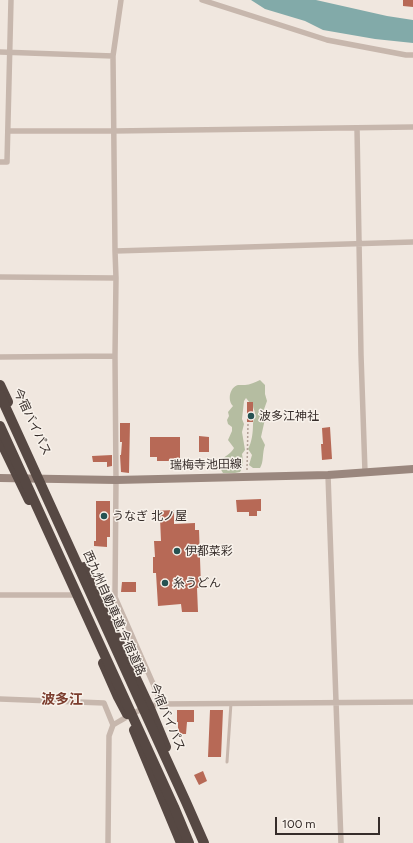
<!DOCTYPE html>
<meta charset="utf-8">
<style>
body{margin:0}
#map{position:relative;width:413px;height:843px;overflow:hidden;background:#f0e7df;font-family:Figtree,sans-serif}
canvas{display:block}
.scale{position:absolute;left:275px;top:817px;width:105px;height:18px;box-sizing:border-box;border:2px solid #362d2a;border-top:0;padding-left:5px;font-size:12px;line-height:14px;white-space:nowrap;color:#362d2a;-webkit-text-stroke:3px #f8f2eb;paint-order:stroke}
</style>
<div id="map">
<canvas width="413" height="843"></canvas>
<div class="scale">100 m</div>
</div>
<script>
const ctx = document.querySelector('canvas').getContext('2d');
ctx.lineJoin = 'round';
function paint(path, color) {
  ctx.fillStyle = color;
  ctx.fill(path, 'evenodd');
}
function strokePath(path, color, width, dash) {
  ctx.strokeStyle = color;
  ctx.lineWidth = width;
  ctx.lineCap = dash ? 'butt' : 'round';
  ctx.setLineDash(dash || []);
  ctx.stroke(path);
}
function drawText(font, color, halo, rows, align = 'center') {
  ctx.font = font + ' Figtree,"Noto Sans JP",sans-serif';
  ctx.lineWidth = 3;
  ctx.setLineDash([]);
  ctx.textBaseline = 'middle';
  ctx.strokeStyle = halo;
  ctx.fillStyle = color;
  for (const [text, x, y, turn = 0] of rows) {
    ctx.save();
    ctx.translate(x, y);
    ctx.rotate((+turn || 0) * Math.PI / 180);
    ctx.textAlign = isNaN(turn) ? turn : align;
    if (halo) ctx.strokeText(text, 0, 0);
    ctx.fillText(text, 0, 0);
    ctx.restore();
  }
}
const green = new Path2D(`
 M 260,380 L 265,385 L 265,394 L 267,401 L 263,412 L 265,419 L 261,437 L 265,445 C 262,453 264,462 260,468 L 253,468 L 249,465 L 252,455 L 248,449 C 252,442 253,432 253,424 C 253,421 255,417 255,414 C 255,410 253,409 253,405 L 250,403 L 246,398 L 244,401 L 242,419 L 244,424 L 242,432 L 245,450 L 242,454 C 243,460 244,466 240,472 L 235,473 L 223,473 C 213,458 229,458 234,448 L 228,440 L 232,431 L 232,427 L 228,424 L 227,420 L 229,416 L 228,412 L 233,406 C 227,400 230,387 238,385 C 239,385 244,385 245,385 C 250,385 255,382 260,380 Z`);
const water = new Path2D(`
 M 251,0 L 316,0 L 387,16 L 413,20 L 413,43 L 375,39 L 323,30 L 305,21 L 265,9 Z`);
const building = new Path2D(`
 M 403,0 L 413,0 L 413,7 L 403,6 Z
 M 247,402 L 253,402 L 253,422 L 247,422 Z
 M 120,423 L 130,423 L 129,473 L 121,472 L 120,455 L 121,455 L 122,442 L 120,442 Z
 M 330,427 L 332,459 L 322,460 L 321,444 L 323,444 L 322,428 Z
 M 199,436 L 209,437 L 209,452 L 199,452 Z
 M 150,437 L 180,437 L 180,461 L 157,461 L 157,457 L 150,457 Z
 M 112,455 L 112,466 L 107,467 L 107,462 L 93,462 L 92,456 Z
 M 261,499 L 261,511 L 257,511 L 257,516 L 249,516 L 249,512 L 237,512 L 236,500 Z
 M 96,501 L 110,501 L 110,537 L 107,537 L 107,547 L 94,546 L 94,541 L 96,541 Z
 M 174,510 L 174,524 L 195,523 L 195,530 L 199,530 L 201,587 L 197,588 L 198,612 L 182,612 L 181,604 L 158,606 L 156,573 L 153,573 L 153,557 L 155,557 L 154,541 L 161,541 L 160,518 L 153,518 L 153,511 Z
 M 122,582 L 136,582 L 136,592 L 121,592 Z
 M 177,710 L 194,710 L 194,722 L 187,722 L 186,734 L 178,734 L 178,722 L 177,722 Z
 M 210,710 L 223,710 L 221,757 L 208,757 Z
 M 203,771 L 207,781 L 199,785 L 194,775 Z`);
const path = new Path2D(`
 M 247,470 L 248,423`);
const lane = new Path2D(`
 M 227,762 L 231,703`);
const street = new Path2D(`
 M 121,0 L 113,56 L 115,251 L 116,278 L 115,356 L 116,480 L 115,597 L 162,704
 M 202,0 L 327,40 L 406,55 L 413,55
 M 0,52 L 113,56
 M 357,128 L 361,355 L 365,472
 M 8,131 L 113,131 L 413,127
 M 0,162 L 7,162 L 11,0
 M 115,251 L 413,242
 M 0,277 L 116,278
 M 0,357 L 115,356
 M 328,475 L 341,843
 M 0,595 L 73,595
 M 0,699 L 104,703 L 113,725
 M 108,843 L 109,736 L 113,725 C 128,716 145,705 162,704 L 413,702`);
const secondary = new Path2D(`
 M 0,478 L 116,480 L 328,475 L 413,469`);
const highway = new Path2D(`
 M 0,385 L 8,402
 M 0,440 L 29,500
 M 84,567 L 149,706 L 166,747
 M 103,663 L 118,697 L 127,714
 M 134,730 L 181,843`);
const highwayBridge = new Path2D(`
 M 0,395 L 153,730 L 186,802 L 204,843
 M 0,426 L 174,807 L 189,843`);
const markers = [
 [251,416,4,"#255252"],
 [104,516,4,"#255252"],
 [177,551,4,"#255252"],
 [165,583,4,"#255252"]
];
const poiNames = [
 ["波多江神社",259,416],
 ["うなぎ 北ノ屋",112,516],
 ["伊都菜彩",185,551],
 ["糸うどん",173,583]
];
const streetNames = [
 ["今宿バイパス",32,422,65],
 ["瑞梅寺池田線",206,465,-1],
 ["西九州自動車道;今宿道路",114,613,66],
 ["今宿バイパス",167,717,67]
];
const quarterNames = [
 ["波多江",62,700]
];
paint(green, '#b5bda1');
paint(water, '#82aaa9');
paint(building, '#b76956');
strokePath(path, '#b2a197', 1.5, [2, 2]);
strokePath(lane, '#c7b7ad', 3);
strokePath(street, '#c7b7ad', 5.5);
strokePath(secondary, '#9a877e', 8);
strokePath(highway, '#564843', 10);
strokePath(highwayBridge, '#564843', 10);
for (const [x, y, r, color] of markers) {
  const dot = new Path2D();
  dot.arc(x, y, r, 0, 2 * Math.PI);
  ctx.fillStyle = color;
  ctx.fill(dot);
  strokePath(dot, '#f8f2eb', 1.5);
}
drawText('12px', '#362d2a', '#f8f2eb', poiNames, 'left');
drawText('12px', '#362d2a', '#f8f2eb', streetNames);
drawText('bold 14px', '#7b3c2d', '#f8f2eb', quarterNames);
</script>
